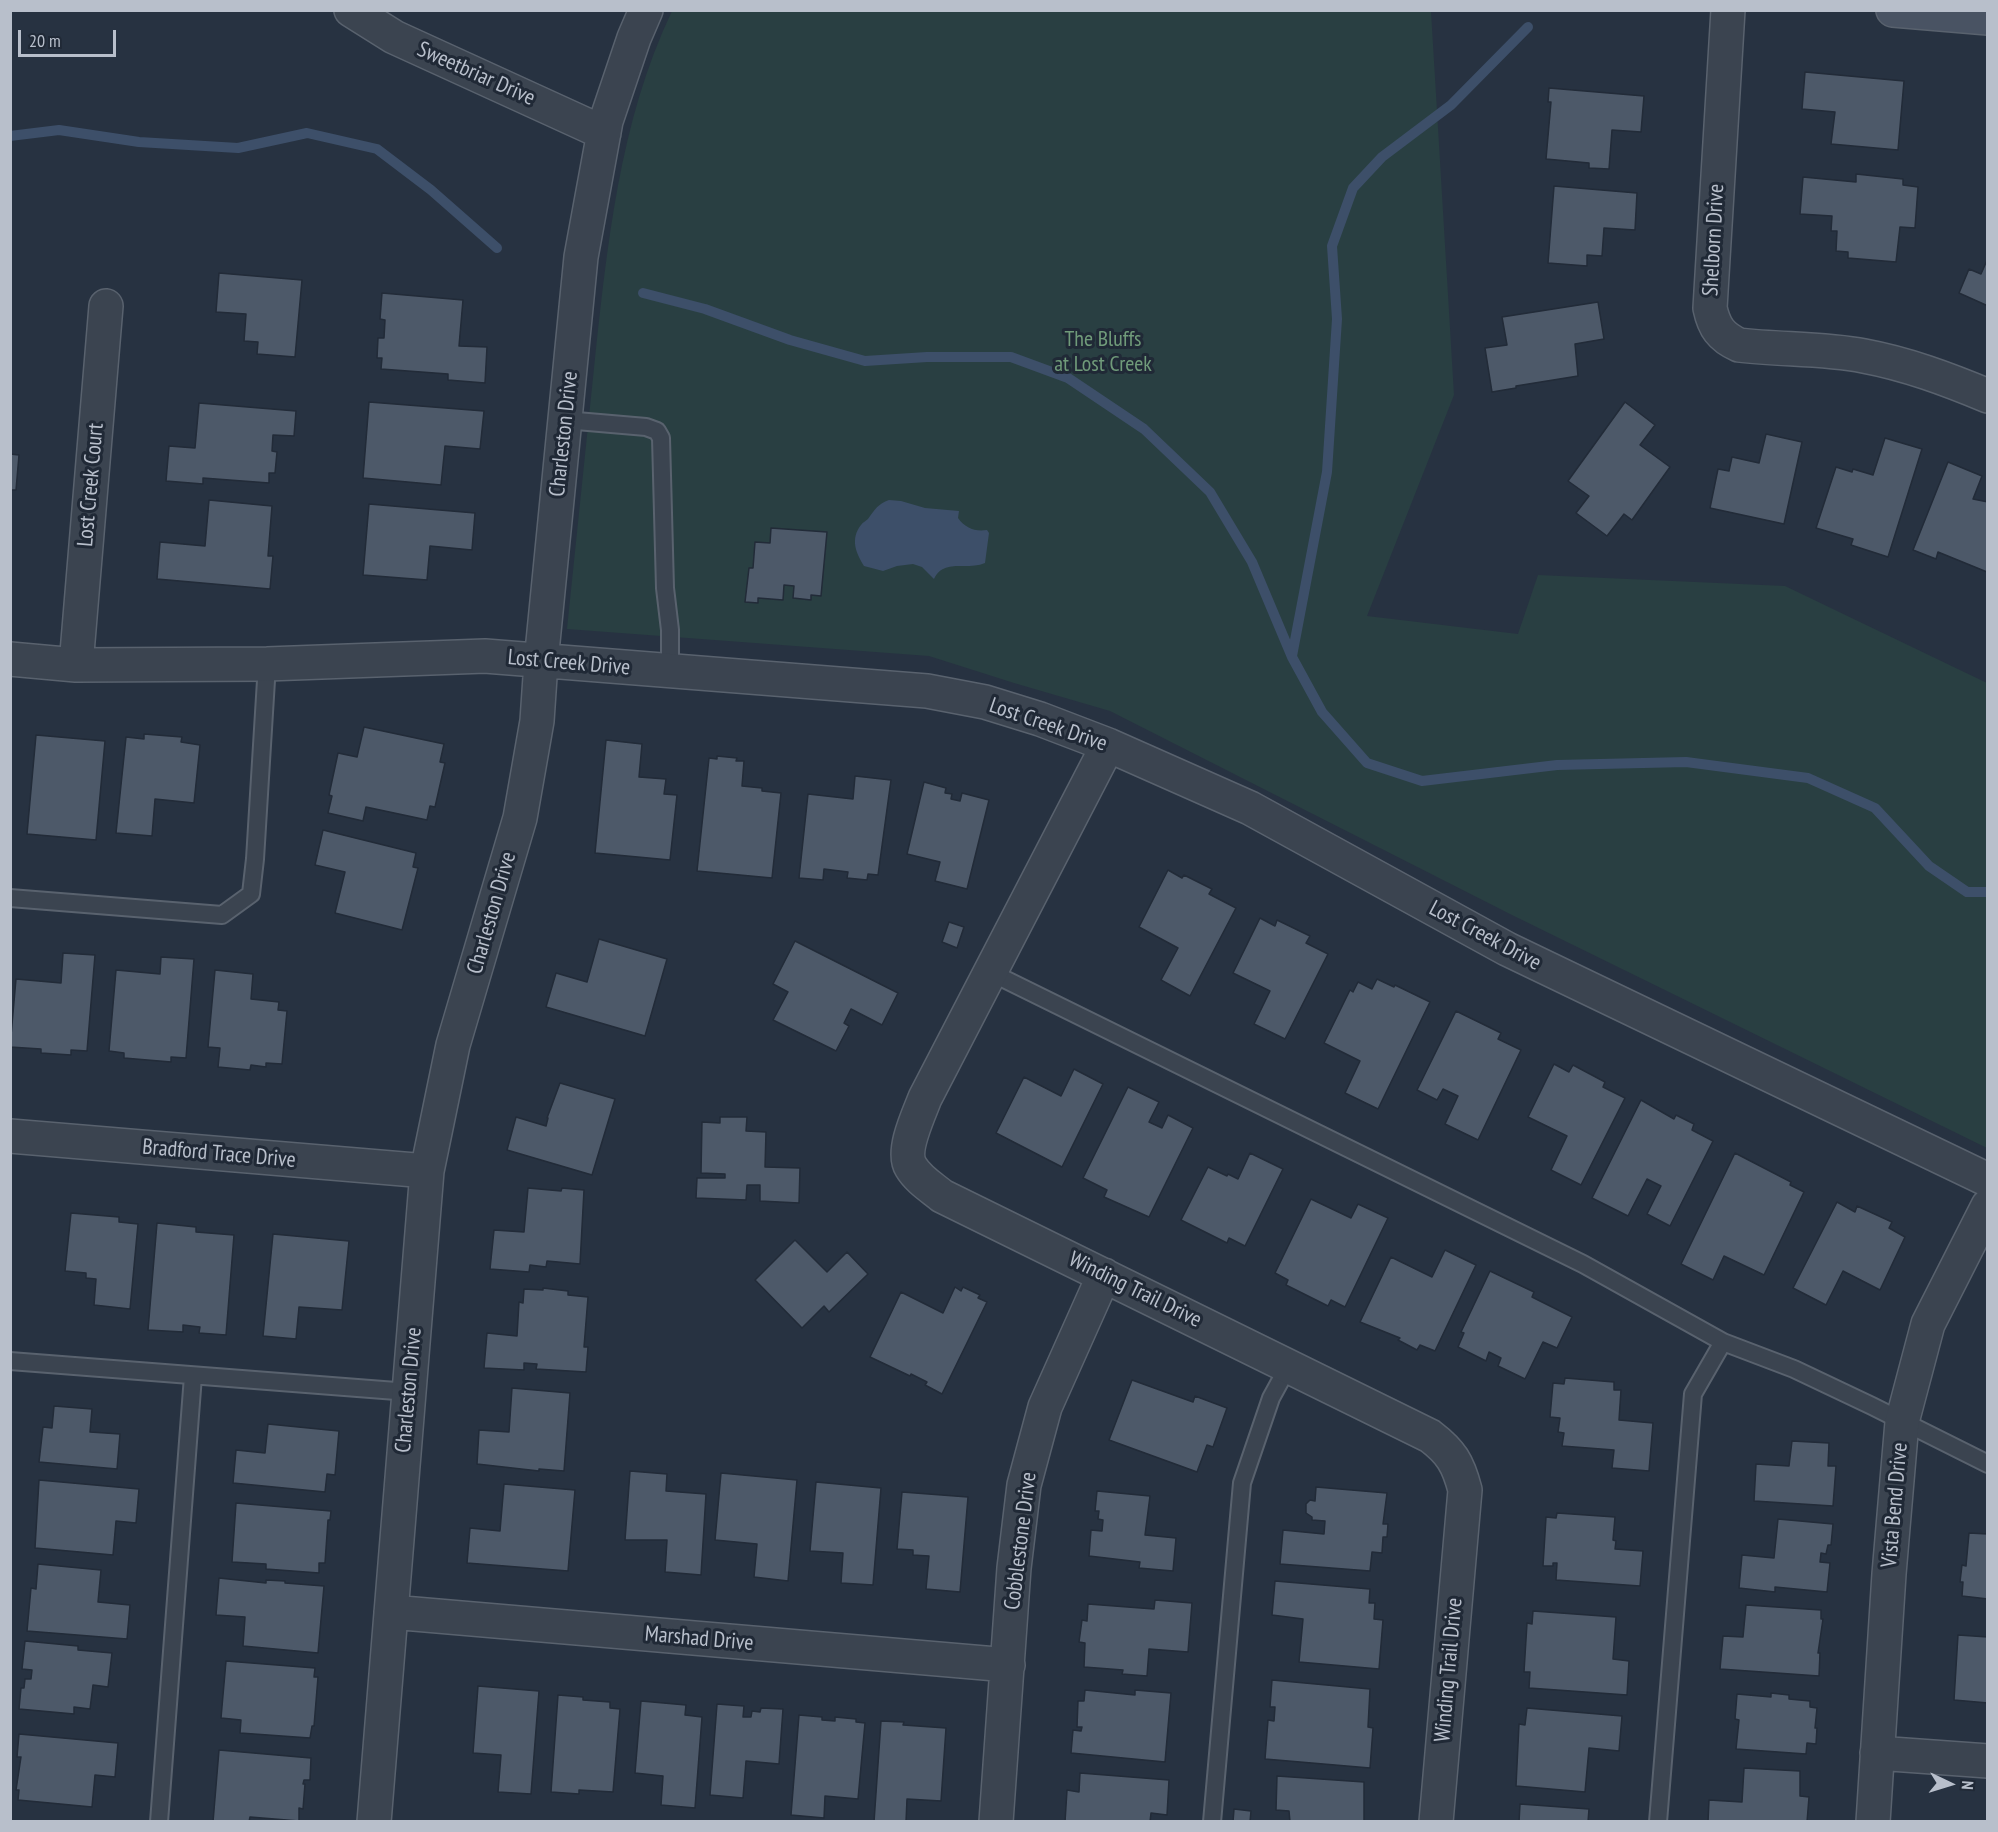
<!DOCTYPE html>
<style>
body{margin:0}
#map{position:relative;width:1998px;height:1832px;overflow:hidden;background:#273241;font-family:"PT Sans Narrow",sans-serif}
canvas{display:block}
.frame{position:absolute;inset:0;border:12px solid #b8bfcb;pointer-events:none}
.north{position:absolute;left:1920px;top:1754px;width:60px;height:60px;-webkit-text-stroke:4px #202936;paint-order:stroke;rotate:94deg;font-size:16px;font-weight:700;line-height:24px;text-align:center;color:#b8bfcb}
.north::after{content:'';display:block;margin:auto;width:21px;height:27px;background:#b8bfcb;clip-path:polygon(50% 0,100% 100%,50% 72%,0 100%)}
.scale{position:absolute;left:18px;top:30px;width:98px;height:27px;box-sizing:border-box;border:3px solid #b8bfcb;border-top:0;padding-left:8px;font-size:18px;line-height:21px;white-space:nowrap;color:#b8bfcb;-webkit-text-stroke:4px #202936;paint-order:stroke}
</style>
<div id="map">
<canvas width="1998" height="1832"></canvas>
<div class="frame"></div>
<div class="north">N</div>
<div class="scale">20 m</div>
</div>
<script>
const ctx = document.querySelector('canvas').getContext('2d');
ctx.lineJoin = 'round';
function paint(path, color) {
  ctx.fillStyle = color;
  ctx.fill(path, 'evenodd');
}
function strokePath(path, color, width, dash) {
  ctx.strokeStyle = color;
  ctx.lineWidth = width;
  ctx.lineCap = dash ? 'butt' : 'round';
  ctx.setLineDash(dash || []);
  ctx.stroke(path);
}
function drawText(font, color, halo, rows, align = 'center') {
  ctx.font = font + ' "PT Sans Narrow",sans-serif';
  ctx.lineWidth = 6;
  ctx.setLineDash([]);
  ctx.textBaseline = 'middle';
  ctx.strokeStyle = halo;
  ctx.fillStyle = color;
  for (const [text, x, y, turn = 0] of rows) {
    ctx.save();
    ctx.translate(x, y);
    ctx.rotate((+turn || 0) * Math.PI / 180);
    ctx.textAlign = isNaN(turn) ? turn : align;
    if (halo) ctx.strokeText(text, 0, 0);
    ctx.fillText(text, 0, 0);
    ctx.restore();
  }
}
const green = new Path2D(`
 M 672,11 L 1431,11 L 1454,395 L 1367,616 L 1518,634 L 1538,575 L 1785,586 L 1987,683 L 1987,1148 L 1512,915 L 1110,711 L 1014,683 L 929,656 L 567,629 C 576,542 585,455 594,368 C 607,247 619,122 672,11 Z`);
const water = new Path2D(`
 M 889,500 L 901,501 L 925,508 L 959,511 L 958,518 C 965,528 975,532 987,530 L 989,533 L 985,563 C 967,571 944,558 934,579 L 922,567 L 913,564 L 897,566 L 883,571 L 864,566 C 856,553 850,539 861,525 C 863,522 866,521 868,519 C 875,509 878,504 889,500 Z`);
const stream = new Path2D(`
 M 10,136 L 59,130 L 139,142 L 238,148 L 307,133 L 377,149 L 431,190 L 497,248
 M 643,293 L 705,309 L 790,340 L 865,361 L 927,357 L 1011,357 L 1068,378 L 1144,429 L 1210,492 L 1252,562 L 1292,657 L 1322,712 L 1367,763 L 1422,781 L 1557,765 L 1686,762 L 1808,778 L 1875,808 L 1929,866 L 1967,892 L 1988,892
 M 1292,656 L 1327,472 L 1337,319 L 1332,246 L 1353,188 L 1382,157 L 1451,105 L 1528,27`);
const building = new Path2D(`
 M 1805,72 L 1904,81 L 1898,150 L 1831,144 L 1835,112 L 1802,109 Z
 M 1549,88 L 1644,96 L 1641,132 L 1612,130 L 1609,169 L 1589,168 L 1589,163 L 1546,159 L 1551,102 L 1548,102 Z
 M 1856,174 L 1903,179 L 1903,185 L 1918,187 L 1915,228 L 1900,227 L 1896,262 L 1848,258 L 1848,252 L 1836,251 L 1837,231 L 1831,231 L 1832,216 L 1800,214 L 1803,177 L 1856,182 Z
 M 1554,186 L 1637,193 L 1635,230 L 1604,228 L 1602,256 L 1587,255 L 1587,266 L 1548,263 Z
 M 1988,258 L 1988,306 L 1959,293 L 1969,269 L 1981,274 Z
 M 219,273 L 302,280 L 295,357 L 257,354 L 258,342 L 244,341 L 246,314 L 216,312 Z
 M 382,293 L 463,300 L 459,346 L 487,347 L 485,383 L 448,380 L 448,374 L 381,369 L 382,358 L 377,358 L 378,338 L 384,338 L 385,320 L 380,319 Z
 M 1598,302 L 1604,339 L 1575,344 L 1578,376 L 1516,386 L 1516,388 L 1492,392 L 1485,348 L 1507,345 L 1502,317 Z
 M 369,402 L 484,411 L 480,449 L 445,446 L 441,485 L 363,478 Z
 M 1625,402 L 1655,425 L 1640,445 L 1670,467 L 1632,520 L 1624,514 L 1607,536 L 1576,513 L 1589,496 L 1568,481 Z
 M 199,403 L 296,411 L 294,436 L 273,435 L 272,451 L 277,452 L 275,473 L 269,473 L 269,483 L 203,478 L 203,484 L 166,481 L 169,446 L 195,448 Z
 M 1766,434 L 1802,442 L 1784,524 L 1710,508 L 1718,469 L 1729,471 L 1732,457 L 1759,463 Z
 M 1885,438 L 1922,449 L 1888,557 L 1851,545 L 1853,539 L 1816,528 L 1836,467 L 1852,472 L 1853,469 L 1873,475 Z
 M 10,454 L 19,455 L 16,490 L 10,490 Z
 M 1948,462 L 1982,476 L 1973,499 L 1988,502 L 1987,572 L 1938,552 L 1936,559 L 1913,550 Z
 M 209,500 L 272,506 L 268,556 L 273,556 L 270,589 L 157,579 L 160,542 L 205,546 Z
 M 369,504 L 475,513 L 472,550 L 430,546 L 427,580 L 363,575 Z
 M 771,528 L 827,532 L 821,596 L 811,595 L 811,600 L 793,598 L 794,586 L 784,585 L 783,600 L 758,598 L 758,603 L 745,602 L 749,568 L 753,568 L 755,542 L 770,543 Z
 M 364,727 L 444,744 L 440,762 L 445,763 L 435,807 L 430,806 L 427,820 L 366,807 L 363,821 L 328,813 L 332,796 L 329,795 L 338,753 L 357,757 Z
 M 144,734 L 182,737 L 181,742 L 200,745 L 194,803 L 155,799 L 152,836 L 116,833 L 126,737 L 144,739 Z
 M 36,735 L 105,741 L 96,840 L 27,834 Z
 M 606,740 L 642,744 L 639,777 L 666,779 L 664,794 L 677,795 L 670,860 L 595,853 Z
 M 717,756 L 737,758 L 736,761 L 744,761 L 742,786 L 762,788 L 762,791 L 781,793 L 772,878 L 697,871 L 709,758 L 717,759 Z
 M 855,776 L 891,780 L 878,875 L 868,874 L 867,880 L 847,878 L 848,872 L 824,869 L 823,880 L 799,878 L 808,794 L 853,799 Z
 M 924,782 L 946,788 L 945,793 L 952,794 L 951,799 L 960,801 L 962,793 L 989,800 L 967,889 L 935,881 L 940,862 L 907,854 Z
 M 323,830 L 416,853 L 413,867 L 418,868 L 402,930 L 335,913 L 345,872 L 315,865 Z
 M 1168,870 L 1182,878 L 1184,875 L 1212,889 L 1209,894 L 1236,908 L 1190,996 L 1161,980 L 1178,948 L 1139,927 Z
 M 1260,918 L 1275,926 L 1277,920 L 1310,936 L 1306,943 L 1328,954 L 1285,1039 L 1254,1024 L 1270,991 L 1233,973 Z
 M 949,922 L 964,927 L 957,948 L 942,942 Z
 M 599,939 L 667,959 L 645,1036 L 546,1007 L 556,973 L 587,982 Z
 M 795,941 L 898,993 L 882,1025 L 851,1009 L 844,1023 L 849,1026 L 836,1051 L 773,1020 L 788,992 L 773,984 Z
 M 63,953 L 95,955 L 87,1051 L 71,1050 L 71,1055 L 41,1053 L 41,1049 L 10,1047 L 16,979 L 61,983 Z
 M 161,957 L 194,959 L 186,1058 L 171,1057 L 171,1062 L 124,1058 L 124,1053 L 109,1051 L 116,970 L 160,974 Z
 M 215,970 L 253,974 L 251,999 L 279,1002 L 278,1010 L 287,1011 L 282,1064 L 266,1063 L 266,1067 L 251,1065 L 250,1070 L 218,1067 L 220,1048 L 208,1047 Z
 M 1377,979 L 1394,987 L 1395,985 L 1430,1002 L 1378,1109 L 1345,1093 L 1360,1061 L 1324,1043 L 1350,990 L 1353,992 L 1358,982 L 1372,989 Z
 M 1456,1011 L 1501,1033 L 1498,1039 L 1521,1050 L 1478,1140 L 1445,1124 L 1458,1096 L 1443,1089 L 1437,1100 L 1417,1090 Z
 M 1554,1064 L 1569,1072 L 1573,1065 L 1605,1082 L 1603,1087 L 1625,1098 L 1581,1185 L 1551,1170 L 1567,1136 L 1528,1117 Z
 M 1074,1069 L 1103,1084 L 1062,1167 L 996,1133 L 1024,1077 L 1061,1096 Z
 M 560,1083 L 615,1099 L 592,1175 L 507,1150 L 516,1117 L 546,1126 L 548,1118 L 547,1118 Z
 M 1128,1087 L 1159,1102 L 1149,1122 L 1162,1128 L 1168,1115 L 1193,1128 L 1149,1217 L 1104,1197 L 1107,1190 L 1083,1178 Z
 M 1641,1100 L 1674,1119 L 1676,1115 L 1694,1124 L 1692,1130 L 1713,1141 L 1670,1226 L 1647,1214 L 1661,1186 L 1647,1179 L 1628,1216 L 1592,1198 Z
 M 720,1117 L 747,1117 L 746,1131 L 766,1132 L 765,1167 L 800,1168 L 799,1203 L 760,1201 L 760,1185 L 747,1185 L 746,1200 L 696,1198 L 697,1178 L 725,1178 L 725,1174 L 701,1173 L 702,1122 L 720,1123 Z
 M 1250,1153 L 1283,1169 L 1245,1246 L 1229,1238 L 1227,1243 L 1181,1220 L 1208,1167 L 1227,1176 L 1228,1174 L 1238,1179 Z
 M 1735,1153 L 1791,1182 L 1790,1185 L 1804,1192 L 1764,1275 L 1724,1256 L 1713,1280 L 1681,1264 Z
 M 528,1188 L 561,1191 L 562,1188 L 584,1190 L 580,1264 L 547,1261 L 546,1267 L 530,1265 L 529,1272 L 490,1269 L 494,1230 L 524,1232 Z
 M 1311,1199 L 1351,1218 L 1358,1204 L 1388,1218 L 1345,1307 L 1331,1300 L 1328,1306 L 1286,1285 L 1288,1280 L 1275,1273 Z
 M 1837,1202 L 1855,1212 L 1857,1206 L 1892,1222 L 1889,1228 L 1905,1237 L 1880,1290 L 1843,1271 L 1826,1305 L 1793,1288 Z
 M 71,1213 L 119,1217 L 119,1222 L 138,1224 L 130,1309 L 94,1305 L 96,1279 L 86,1278 L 86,1273 L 65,1271 Z
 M 157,1223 L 196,1227 L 196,1232 L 234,1235 L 226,1335 L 199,1333 L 200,1327 L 183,1325 L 183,1332 L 148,1330 Z
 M 273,1234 L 349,1241 L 342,1310 L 299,1307 L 296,1339 L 263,1336 Z
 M 795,1240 L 827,1272 L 847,1252 L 868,1274 L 829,1312 L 824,1306 L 802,1328 L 755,1280 Z
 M 1445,1250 L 1476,1265 L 1435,1351 L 1420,1345 L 1417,1350 L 1398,1340 L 1400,1338 L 1360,1322 L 1391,1257 L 1432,1277 Z
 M 1490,1271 L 1534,1292 L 1532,1297 L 1572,1317 L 1557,1348 L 1543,1342 L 1525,1379 L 1498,1366 L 1501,1358 L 1489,1352 L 1486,1361 L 1458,1347 L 1464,1333 L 1461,1332 Z
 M 955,1287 L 961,1291 L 963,1287 L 980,1295 L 978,1298 L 987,1302 L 942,1394 L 925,1385 L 927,1382 L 911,1374 L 910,1376 L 870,1357 L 901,1292 L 943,1313 Z
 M 543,1288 L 568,1291 L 568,1295 L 588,1297 L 584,1347 L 588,1347 L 586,1372 L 536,1369 L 537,1364 L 524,1363 L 524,1370 L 484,1368 L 487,1333 L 517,1336 L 519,1302 L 523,1303 L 524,1289 L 543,1290 Z
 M 1565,1378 L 1614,1382 L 1614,1390 L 1621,1390 L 1619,1420 L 1653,1423 L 1649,1471 L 1612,1468 L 1614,1450 L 1562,1446 L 1564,1433 L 1558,1432 L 1560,1418 L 1550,1417 L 1553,1383 L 1564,1384 Z
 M 1132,1380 L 1193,1402 L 1195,1396 L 1227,1408 L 1213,1447 L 1207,1445 L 1197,1472 L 1109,1440 Z
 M 512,1388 L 570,1393 L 564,1471 L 539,1469 L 539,1471 L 477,1464 L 479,1430 L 509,1432 Z
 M 54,1406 L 92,1409 L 90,1432 L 120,1434 L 117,1469 L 39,1462 L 43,1427 L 52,1428 Z
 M 268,1424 L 339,1431 L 335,1475 L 327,1474 L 325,1492 L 233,1483 L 236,1450 L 265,1453 Z
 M 1792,1441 L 1829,1443 L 1828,1466 L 1836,1466 L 1833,1506 L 1754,1501 L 1756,1464 L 1789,1466 Z
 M 630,1471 L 667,1474 L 666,1491 L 706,1494 L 701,1575 L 665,1572 L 667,1540 L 625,1540 Z
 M 721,1473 L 797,1480 L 788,1581 L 754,1577 L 757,1544 L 715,1540 Z
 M 39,1480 L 139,1489 L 136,1523 L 116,1521 L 113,1555 L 35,1548 Z
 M 816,1482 L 881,1488 L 873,1585 L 841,1583 L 843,1553 L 810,1551 Z
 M 504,1484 L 575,1490 L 568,1571 L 467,1563 L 470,1528 L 500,1531 Z
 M 1316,1487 L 1387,1493 L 1383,1524 L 1388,1524 L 1387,1537 L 1383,1537 L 1382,1553 L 1372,1552 L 1370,1571 L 1280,1564 L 1283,1530 L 1324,1534 L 1325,1521 L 1312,1520 L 1312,1517 L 1306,1513 L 1306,1504 L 1310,1500 L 1315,1501 Z
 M 1097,1491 L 1150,1496 L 1145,1535 L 1176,1538 L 1173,1571 L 1139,1568 L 1140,1562 L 1089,1556 L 1091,1530 L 1102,1531 L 1103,1520 L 1098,1519 L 1099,1511 L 1095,1511 Z
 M 902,1492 L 968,1497 L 960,1592 L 926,1589 L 929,1556 L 913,1555 L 913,1550 L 897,1549 Z
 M 236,1503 L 331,1511 L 330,1520 L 328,1520 L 325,1563 L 319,1563 L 319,1573 L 266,1569 L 266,1564 L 232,1562 Z
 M 1557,1513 L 1615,1517 L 1613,1540 L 1616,1541 L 1615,1549 L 1643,1551 L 1640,1586 L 1556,1580 L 1557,1563 L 1553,1563 L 1553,1566 L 1543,1566 L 1546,1517 L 1556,1518 Z
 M 1778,1519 L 1833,1524 L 1831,1545 L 1828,1545 L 1826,1554 L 1821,1553 L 1820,1562 L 1830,1563 L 1827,1592 L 1775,1587 L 1775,1592 L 1739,1588 L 1742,1555 L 1774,1558 Z
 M 1969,1533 L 1988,1534 L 1988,1599 L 1962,1596 L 1963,1582 L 1960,1582 L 1962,1565 L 1966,1566 Z
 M 38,1564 L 101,1570 L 98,1602 L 130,1605 L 127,1639 L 27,1631 L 31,1588 L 36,1589 Z
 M 219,1578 L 266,1583 L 266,1580 L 285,1581 L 285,1583 L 324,1586 L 318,1653 L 243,1646 L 245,1617 L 216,1615 Z
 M 1275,1581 L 1370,1589 L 1369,1603 L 1375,1603 L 1374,1619 L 1383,1620 L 1379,1669 L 1299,1662 L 1303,1619 L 1272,1615 Z
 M 1155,1600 L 1192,1603 L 1188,1652 L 1149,1649 L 1147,1676 L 1122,1674 L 1123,1670 L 1084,1667 L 1085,1643 L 1079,1642 L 1082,1620 L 1087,1621 L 1088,1604 L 1154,1609 Z
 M 1746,1605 L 1821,1610 L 1821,1619 L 1823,1619 L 1818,1653 L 1820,1653 L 1819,1676 L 1720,1669 L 1723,1636 L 1743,1637 Z
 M 1533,1611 L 1616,1617 L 1613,1659 L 1629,1661 L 1627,1695 L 1529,1688 L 1530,1672 L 1524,1672 L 1527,1623 L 1532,1624 Z
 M 1958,1635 L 1988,1637 L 1988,1703 L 1954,1700 Z
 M 25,1641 L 78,1646 L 78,1650 L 112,1653 L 108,1687 L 93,1685 L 90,1709 L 74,1707 L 74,1714 L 19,1709 L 21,1688 L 24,1688 L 25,1679 L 31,1679 L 32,1670 L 22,1669 Z
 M 226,1661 L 315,1668 L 314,1677 L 318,1677 L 314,1726 L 312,1726 L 310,1738 L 240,1733 L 241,1720 L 221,1718 Z
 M 1272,1680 L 1370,1689 L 1368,1727 L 1373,1728 L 1370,1768 L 1265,1759 L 1268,1720 L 1274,1721 L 1275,1707 L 1270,1707 Z
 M 478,1686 L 539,1691 L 531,1794 L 498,1792 L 501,1755 L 473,1753 Z
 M 1085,1690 L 1135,1695 L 1135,1690 L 1171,1693 L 1165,1762 L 1071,1753 L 1073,1730 L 1081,1731 L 1082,1727 L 1077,1727 L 1078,1701 L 1084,1701 Z
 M 1771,1693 L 1789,1695 L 1789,1699 L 1810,1701 L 1810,1707 L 1817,1708 L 1815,1728 L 1817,1728 L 1816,1744 L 1807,1743 L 1806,1754 L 1736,1749 L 1739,1720 L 1735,1719 L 1737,1694 L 1771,1697 Z
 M 558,1695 L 583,1697 L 583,1700 L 610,1702 L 610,1708 L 620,1709 L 613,1792 L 579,1790 L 579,1794 L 551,1792 Z
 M 641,1701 L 686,1705 L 685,1715 L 702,1717 L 695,1808 L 661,1805 L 663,1776 L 635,1773 Z
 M 717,1704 L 744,1706 L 743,1717 L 751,1717 L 752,1711 L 760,1712 L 761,1708 L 783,1709 L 779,1764 L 746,1761 L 743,1798 L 710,1795 Z
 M 1527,1708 L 1622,1716 L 1619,1751 L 1589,1748 L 1585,1792 L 1516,1786 L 1519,1724 L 1525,1725 Z
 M 799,1715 L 822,1717 L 822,1720 L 835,1721 L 835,1717 L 856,1719 L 856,1722 L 865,1723 L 858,1799 L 825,1796 L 824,1818 L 791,1815 Z
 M 881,1721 L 904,1722 L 903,1725 L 946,1728 L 941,1801 L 907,1799 L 906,1822 L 874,1822 Z
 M 19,1734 L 118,1743 L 115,1777 L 95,1775 L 92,1807 L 18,1800 L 19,1790 L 16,1790 L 21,1757 L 17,1757 Z
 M 219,1750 L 311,1758 L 310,1780 L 304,1780 L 303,1784 L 305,1784 L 303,1809 L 299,1808 L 299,1821 L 250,1817 L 249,1822 L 213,1822 Z
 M 1744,1768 L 1800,1771 L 1800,1796 L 1809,1797 L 1807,1822 L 1708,1822 L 1709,1800 L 1742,1802 Z
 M 1080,1773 L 1169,1780 L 1167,1815 L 1151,1813 L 1150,1822 L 1065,1822 L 1067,1790 L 1079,1792 Z
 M 1277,1776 L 1364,1782 L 1364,1822 L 1290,1822 L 1289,1811 L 1276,1810 Z
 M 1520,1804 L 1589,1809 L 1588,1822 L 1519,1822 Z
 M 1234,1809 L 1251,1811 L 1250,1822 L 1233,1822 Z`);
const service = new Path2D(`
 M 565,420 L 646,427 L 657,431 L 661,438 L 665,588 L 670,630 L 670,671
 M 10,898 L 222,915 L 251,894 L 255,859 L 267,664
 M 990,972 L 1583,1264 L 1723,1342
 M 10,1361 L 409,1392
 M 159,1822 L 193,1376
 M 1212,1822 L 1242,1483 L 1271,1398 L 1289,1365
 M 1658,1822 L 1693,1394 L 1723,1342 L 1794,1369 L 1872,1406 L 1988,1464`);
const minor = new Path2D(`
 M 351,10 L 394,37 L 604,133
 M 1728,10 L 1710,308 C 1714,327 1721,337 1739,345 C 1781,350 1823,348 1864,356 C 1907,364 1947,379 1988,396
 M 10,659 L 76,665 L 267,664 L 485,656 L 927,691 L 985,702 L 1040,719 L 1108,745 L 1250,808 L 1507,949 L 1988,1180
 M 76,665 L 106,306
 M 1108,745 L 925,1098 C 919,1114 901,1151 911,1167 C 918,1179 931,1187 942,1196 L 1430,1436 C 1451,1452 1458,1463 1465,1490 L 1436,1822
 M 10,1136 L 427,1171
 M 391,1612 L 1008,1665
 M 1877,1753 L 1988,1761
 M 374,1822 L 427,1171 L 453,1045 L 520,818 L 537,721 L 541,662 L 581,257 L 606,121 L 634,38 L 646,10
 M 996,1822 L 1014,1568 L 1024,1485 L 1045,1407 L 1104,1275
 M 1873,1822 L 1889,1574 L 1902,1422 L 1928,1324 L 1988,1206`);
const secondary = new Path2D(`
 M 1893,10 L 1988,18`);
const streetNames = [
 ["Sweetbriar Drive",476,74,24],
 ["Shelborn Drive",1714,240,-87],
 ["Charleston Drive",564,434,-84],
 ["Lost Creek Court",91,485,-85],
 ["Lost Creek Drive",569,663,5],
 ["Lost Creek Drive",1048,725,19],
 ["Charleston Drive",492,913,-74],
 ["Lost Creek Drive",1485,936,28],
 ["Bradford Trace Drive",219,1154,5],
 ["Winding Trail Drive",1135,1290,26],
 ["Charleston Drive",409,1390,-85],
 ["Vista Bend Drive",1895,1505,-85],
 ["Cobblestone Drive",1021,1541,-83],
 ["Marshad Drive",699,1639,5],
 ["Winding Trail Drive",1449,1670,-85]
];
const parkNames = [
 ["The Bluffs",1103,340],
 ["at Lost Creek",1103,365]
];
paint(green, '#293f42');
paint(water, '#3d4f69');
strokePath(stream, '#3d4f69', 10);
paint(building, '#4d5969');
strokePath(building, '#222b38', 1.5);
strokePath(service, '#59626e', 20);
strokePath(minor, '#59626e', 36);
strokePath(secondary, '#59626e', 36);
strokePath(service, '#3b4450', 16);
strokePath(minor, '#3b4450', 33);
strokePath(secondary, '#495363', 33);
drawText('22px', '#b8bfcb', '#202936', streetNames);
drawText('22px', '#709b7a', '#202936', parkNames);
</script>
